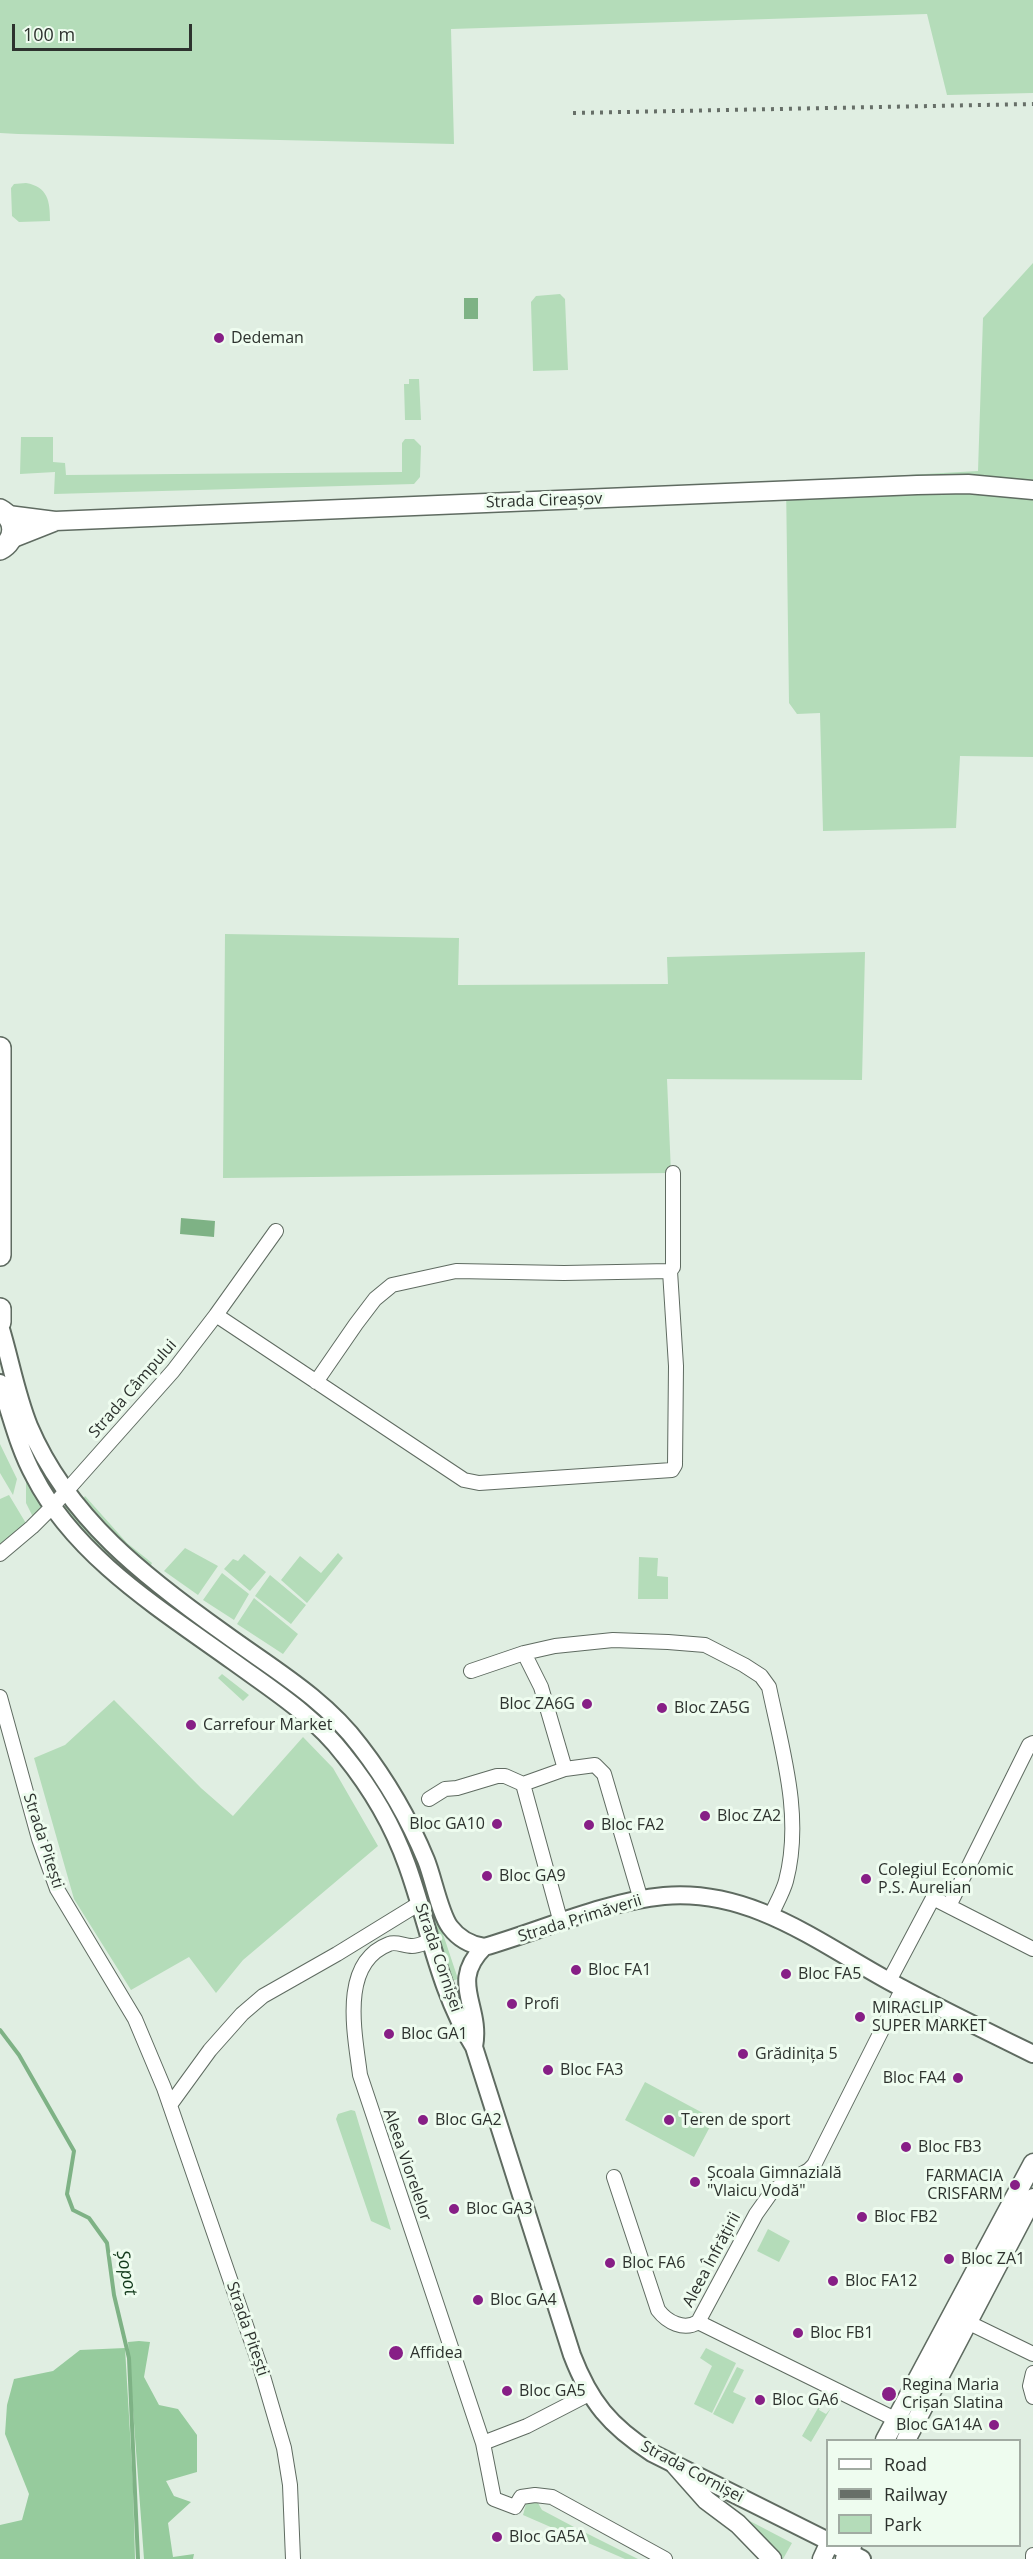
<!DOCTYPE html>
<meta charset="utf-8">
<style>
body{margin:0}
#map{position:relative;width:1033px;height:2559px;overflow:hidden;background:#e0eee2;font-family:"Open Sans",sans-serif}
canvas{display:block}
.legend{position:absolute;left:826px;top:2439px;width:195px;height:108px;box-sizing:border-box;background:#eefcef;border:2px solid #a1aba2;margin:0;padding:8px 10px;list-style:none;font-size:18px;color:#2d322e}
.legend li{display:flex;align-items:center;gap:12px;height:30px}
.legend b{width:30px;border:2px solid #a1aba2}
.scale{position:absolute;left:12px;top:24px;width:180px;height:27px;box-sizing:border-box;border:3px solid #2d322e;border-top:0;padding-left:8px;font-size:18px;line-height:21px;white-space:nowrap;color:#2d322e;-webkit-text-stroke:4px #eefcef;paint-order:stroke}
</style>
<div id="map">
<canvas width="1033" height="2559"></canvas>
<ul class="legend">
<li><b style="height:8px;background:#fff"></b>Road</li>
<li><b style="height:8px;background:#676f68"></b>Railway</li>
<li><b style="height:16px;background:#b4dcb9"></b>Park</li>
</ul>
<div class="scale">100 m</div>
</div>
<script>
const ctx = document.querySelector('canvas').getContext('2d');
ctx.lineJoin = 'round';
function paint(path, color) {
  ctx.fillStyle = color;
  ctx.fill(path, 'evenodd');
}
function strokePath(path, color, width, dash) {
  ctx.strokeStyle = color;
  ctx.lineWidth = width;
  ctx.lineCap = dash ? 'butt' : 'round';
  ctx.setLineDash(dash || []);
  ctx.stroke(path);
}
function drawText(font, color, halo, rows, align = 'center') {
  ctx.font = font + ' "Open Sans",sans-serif';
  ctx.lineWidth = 6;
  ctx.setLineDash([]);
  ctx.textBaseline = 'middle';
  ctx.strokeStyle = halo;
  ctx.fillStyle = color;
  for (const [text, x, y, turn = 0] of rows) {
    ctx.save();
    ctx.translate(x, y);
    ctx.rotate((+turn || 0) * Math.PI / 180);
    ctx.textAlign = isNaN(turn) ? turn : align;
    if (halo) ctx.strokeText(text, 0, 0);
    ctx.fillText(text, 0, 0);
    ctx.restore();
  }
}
const green = new Path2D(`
 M 0,0 L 1033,0 L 1033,93 L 947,95 L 927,14 L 451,29 L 454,144 L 18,134 L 0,133 Z
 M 26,183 C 48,187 50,201 50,221 L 19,222 L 12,216 L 11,188 L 14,184 Z
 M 1033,263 L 1033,757 L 960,756 L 956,828 L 823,831 L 820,713 L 797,714 L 789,703 L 786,482 L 978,471 L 983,318 Z
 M 560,294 L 565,299 L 568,370 L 533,371 L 531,302 L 536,296 Z
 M 409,379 L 419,379 L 421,420 L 405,420 L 404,384 L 409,384 Z
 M 21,437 L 53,437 L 53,462 L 65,463 L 66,475 L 402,472 L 402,443 L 405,439 L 414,439 L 421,446 L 420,477 L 414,484 L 54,494 L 55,472 L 20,474 Z
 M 225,934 L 459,938 L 458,985 L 668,984 L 667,957 L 865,952 L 862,1080 L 667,1079 L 671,1173 L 223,1178 Z
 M 0,1444 L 17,1479 L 13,1495 L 0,1473 Z
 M 26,1474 L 45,1505 L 33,1517 L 26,1503 Z
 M 9,1495 L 27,1525 L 0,1550 L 0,1499 Z
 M 85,1496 L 127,1543 L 152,1563 L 150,1567 C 125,1547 101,1525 83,1499 Z
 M 67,1504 L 163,1594 L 159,1601 C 123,1573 89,1544 63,1507 Z
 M 185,1548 L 218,1566 L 198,1595 L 164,1571 Z
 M 338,1553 L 343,1558 L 307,1603 L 281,1580 L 300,1556 L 321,1573 Z
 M 244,1554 L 266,1572 L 250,1591 L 224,1569 L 233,1559 L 238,1561 Z
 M 639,1557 L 658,1558 L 657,1576 L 668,1577 L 668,1599 L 638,1599 Z
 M 222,1573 L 249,1594 L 234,1620 L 203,1600 Z
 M 270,1575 L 306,1605 L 291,1624 L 255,1596 Z
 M 254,1598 L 298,1634 L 283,1654 L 237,1624 Z
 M 170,1599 L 304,1698 L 301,1703 L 165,1604 Z
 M 222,1674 L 249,1695 L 243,1701 L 218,1678 Z
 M 114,1700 L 201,1788 L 233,1816 L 303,1737 L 333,1768 L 378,1846 L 243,1960 L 216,1993 L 189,1957 L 131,1990 L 74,1899 L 34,1758 L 65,1745 Z
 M 406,1843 L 410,1843 L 420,1865 L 458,1979 L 452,1981 Z
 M 645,2082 L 714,2119 L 694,2157 L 625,2120 Z
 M 351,2110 L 355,2111 L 391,2230 L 371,2221 L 336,2119 L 338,2114 Z
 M 768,2229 L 790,2241 L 779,2262 L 757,2251 Z
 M 706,2348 L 736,2363 L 712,2413 L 694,2404 L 712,2366 L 700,2358 Z
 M 737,2367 L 744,2370 L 733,2392 L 746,2398 L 733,2424 L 713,2414 Z
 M 821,2403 L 819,2410 L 826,2414 L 831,2408 L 811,2442 L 802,2436 Z
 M 533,2501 L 538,2503 L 542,2510 L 574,2527 L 569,2535 L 523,2515 L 526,2504 Z
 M 721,2506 L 792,2543 L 783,2559 L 752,2526 Z
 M 576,2528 L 638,2559 L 625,2559 L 572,2536 Z`);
const forest = new Path2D(`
 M 139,2341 L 150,2342 L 144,2377 L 159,2405 L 178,2409 L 197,2435 L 197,2472 L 166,2481 L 174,2496 L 191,2502 L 168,2523 L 173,2557 L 194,2554 L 193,2559 L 144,2559 L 128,2342 Z
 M 125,2348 L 133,2484 L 135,2559 L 0,2559 L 0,2525 L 22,2520 L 29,2494 L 5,2434 L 7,2405 L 14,2379 L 53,2371 L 80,2350 Z`);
const water = new Path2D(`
 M 464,298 L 478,298 L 478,319 L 464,319 Z
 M 181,1218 L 215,1221 L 214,1237 L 180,1234 Z`);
const stream = new Path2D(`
 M 0,2030 L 19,2055 L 74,2151 L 67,2194 L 73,2210 L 89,2218 L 107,2243 L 114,2295 L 129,2358 L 138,2559`);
const minor = new Path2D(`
 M 216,1315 L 464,1480 L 479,1483 L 672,1470 L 675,1465 L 676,1366 L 670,1271 L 673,1267 L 673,1173
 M 316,1382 L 356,1324 L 375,1299 L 392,1285 L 456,1271 L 564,1273 L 670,1271
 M 0,1554 L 32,1527 L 53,1506 L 173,1371 L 216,1315 L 276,1231
 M 524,1653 L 541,1687 L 565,1769
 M 471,1671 L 524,1653 L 555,1646 L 613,1640 L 668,1642 L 705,1645 L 744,1665 L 761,1676 L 769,1687 C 782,1750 803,1816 786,1881 C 783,1892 776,1904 771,1915
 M 0,1697 L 39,1839 L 57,1889 L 135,2019 L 164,2088 L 260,2366 L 284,2448 L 290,2485 L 293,2559
 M 523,1784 L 561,1923
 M 429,1799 L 445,1789 L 457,1788 L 497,1776 L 505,1776 L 523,1784 L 565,1769 L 595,1765 L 604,1774 L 641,1900
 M 949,1906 L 1029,1745 L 1033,1743
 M 430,1941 C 424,1943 418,1946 412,1946 C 404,1946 396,1941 389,1944 C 339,1963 355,2034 360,2075 L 483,2443 L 527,2426 L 589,2394
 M 889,1981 L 933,1898 L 1033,1949
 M 170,2105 L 210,2050 L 242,2014 L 263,1996 L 337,1954 L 420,1903
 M 614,2177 L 658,2310 C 667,2322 684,2331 698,2322
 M 959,2318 L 1033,2354
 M 698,2322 L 756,2214 L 773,2190 L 809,2170 L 814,2165 L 903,1988
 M 698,2322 L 903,2423
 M 1033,2373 L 1030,2386 L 1033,2397
 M 483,2443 L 494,2499 L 515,2507 L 521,2497 L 535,2495 L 552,2497 L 665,2559
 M 1033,2559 L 1033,2555`);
const tertiary = new Path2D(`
 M 0,1326 C 10,1358 16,1394 29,1426 C 68,1518 146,1578 225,1634 C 273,1669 324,1698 360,1746 C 387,1781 409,1819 426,1860 C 433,1877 440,1914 450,1927 C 459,1939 471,1945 484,1947
 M 0,1383 C 11,1414 18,1447 34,1476 C 76,1558 162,1610 234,1662 C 274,1691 314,1716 344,1755 C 370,1787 393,1826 407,1865 C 429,1926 439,1991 474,2047 L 572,2355 C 590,2402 610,2426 652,2453 L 828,2541
 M 474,2047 C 482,2005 448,1983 484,1947 C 543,1930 603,1902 664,1896 C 754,1888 824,1947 898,1986 C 943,2010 988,2032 1033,2054
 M 836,2546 L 862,2559`);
const secondary = new Path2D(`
 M 8,515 L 55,521 L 917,485 L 968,484 L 1033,490
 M 11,539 L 54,522
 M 885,2440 L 1033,2163
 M 906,2440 L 1033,2198
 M 675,2465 L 706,2500 L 738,2524 L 772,2559
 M 822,2559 L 828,2546
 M 845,2559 L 852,2546`);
const primary = new Path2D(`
 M 0,510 C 17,519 17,540 0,549
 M 0,1048 L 0,1255
 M 0,1309 L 0,1322`);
const rail = new Path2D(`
 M 573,113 L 1033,104`);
const markers = [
 [219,338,6,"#871f86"],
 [587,1704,6,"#871f86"],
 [662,1708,6,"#871f86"],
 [191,1725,6,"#871f86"],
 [705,1816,6,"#871f86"],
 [497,1824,6,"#871f86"],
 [589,1825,6,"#871f86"],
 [487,1876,6,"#871f86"],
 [866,1879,6,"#871f86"],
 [576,1970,6,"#871f86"],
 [786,1974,6,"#871f86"],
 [512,2004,6,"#871f86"],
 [860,2017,6,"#871f86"],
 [389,2034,6,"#871f86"],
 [743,2054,6,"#871f86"],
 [548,2070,6,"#871f86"],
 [958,2078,6,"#871f86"],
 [423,2120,6,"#871f86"],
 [669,2120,6,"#871f86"],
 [906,2147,6,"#871f86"],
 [695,2182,6,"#871f86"],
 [1015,2185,6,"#871f86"],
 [454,2209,6,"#871f86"],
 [862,2217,6,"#871f86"],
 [949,2259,6,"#871f86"],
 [610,2263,6,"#871f86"],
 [833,2281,6,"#871f86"],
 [478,2300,6,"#871f86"],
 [798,2333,6,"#871f86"],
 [396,2353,8,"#871f86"],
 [507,2391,6,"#871f86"],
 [889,2394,8,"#871f86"],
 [760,2400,6,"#871f86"],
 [994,2425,6,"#871f86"],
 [497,2537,6,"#871f86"]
];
const poiNames = [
 ["Dedeman",231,338],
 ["Bloc ZA6G",575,1704,"right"],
 ["Bloc ZA5G",674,1708],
 ["Carrefour Market",203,1725],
 ["Bloc ZA2",717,1816],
 ["Bloc GA10",485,1824,"right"],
 ["Bloc FA2",601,1825],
 ["Colegiul Economic",878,1870],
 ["P.S. Aurelian",878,1888],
 ["Bloc GA9",499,1876],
 ["Bloc FA1",588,1970],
 ["Bloc FA5",798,1974],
 ["Profi",524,2004],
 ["MIRACLIP",872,2008],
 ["SUPER MARKET",872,2026],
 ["Bloc GA1",401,2034],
 ["Grădinița 5",755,2054],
 ["Bloc FA3",560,2070],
 ["Bloc FA4",946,2078,"right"],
 ["Bloc GA2",435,2120],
 ["Teren de sport",681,2120],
 ["Bloc FB3",918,2147],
 ["Școala Gimnazială",707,2173],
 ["\"Vlaicu Vodă\"",707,2191],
 ["FARMACIA",1003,2176,"right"],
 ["CRISFARM",1003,2194,"right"],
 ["Bloc GA3",466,2209],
 ["Bloc FB2",874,2217],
 ["Bloc ZA1",961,2259],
 ["Bloc FA6",622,2263],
 ["Bloc FA12",845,2281],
 ["Bloc GA4",490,2300],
 ["Bloc FB1",810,2333],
 ["Affidea",410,2353],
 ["Regina Maria",902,2385],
 ["Crișan Slatina",902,2403],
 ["Bloc GA5",519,2391],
 ["Bloc GA6",772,2400],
 ["Bloc GA14A",982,2425,"right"],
 ["Bloc GA5A",509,2537]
];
const streetNames = [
 ["Strada Cireașov",544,501,-2],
 ["Strada Câmpului",133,1389,-49],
 ["Strada Pitești",43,1841,72],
 ["Strada Primăverii",580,1919,-17],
 ["Strada Cornișei",438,1958,71],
 ["Aleea Viorelelor",407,2165,71],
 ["Aleea Înfrățirii",712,2260,-62],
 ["Strada Pitești",247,2329,71],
 ["Strada Cornișei",692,2472,28]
];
const waterNames = [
 ["Șopot",126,2273,79]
];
paint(green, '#b4dcb9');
paint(forest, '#96cb9d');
paint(water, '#7eb285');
strokePath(stream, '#7eb285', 4);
strokePath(minor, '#5f6b61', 16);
strokePath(tertiary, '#5f6b61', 20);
strokePath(secondary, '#5f6b61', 21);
strokePath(primary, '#5f6b61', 24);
strokePath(minor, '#fff', 14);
strokePath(tertiary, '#fff', 16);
strokePath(secondary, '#fff', 18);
strokePath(primary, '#fff', 21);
strokePath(rail, '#676f68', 4, [3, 6]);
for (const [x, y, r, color] of markers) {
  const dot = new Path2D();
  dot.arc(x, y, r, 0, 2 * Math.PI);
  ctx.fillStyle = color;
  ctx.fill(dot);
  strokePath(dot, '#eefcef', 2);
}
drawText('16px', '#2d322e', '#eefcef', poiNames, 'left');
drawText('16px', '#2d322e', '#eefcef', streetNames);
drawText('italic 18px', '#12391b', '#eefcef', waterNames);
</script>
